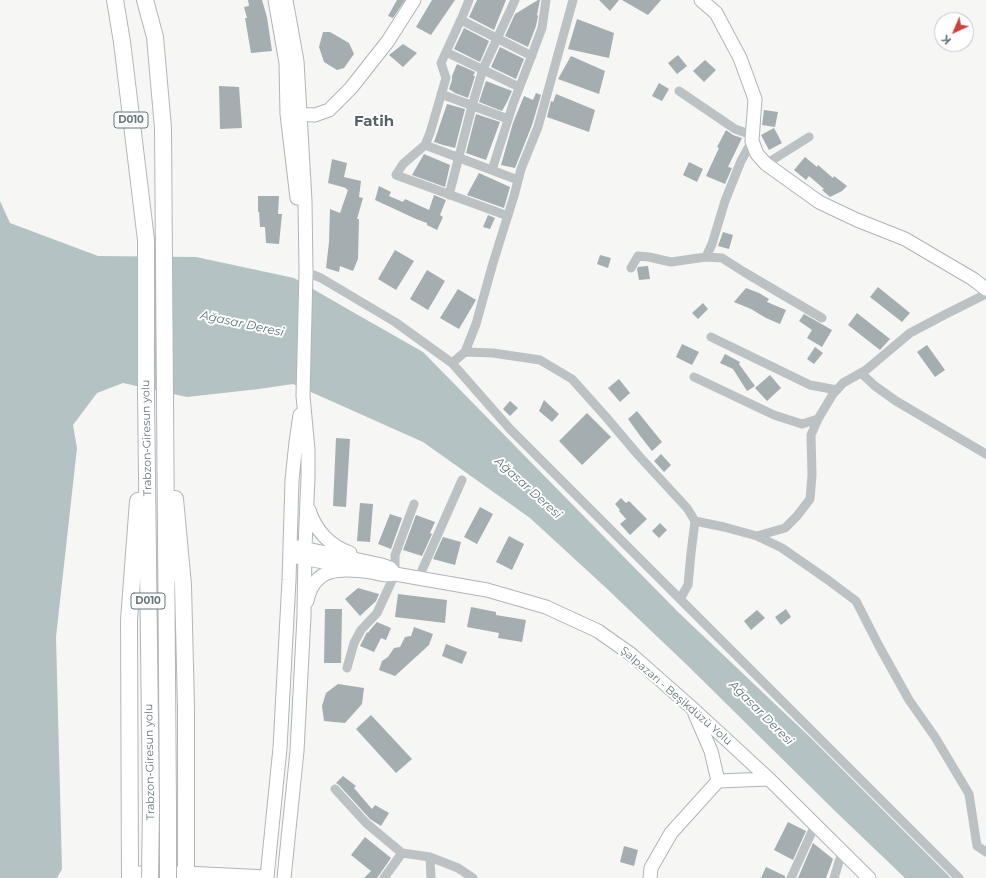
<!DOCTYPE html>
<meta charset="utf-8">
<style>
body{margin:0}
#map{position:relative;width:986px;height:878px;overflow:hidden;background:#f6f6f4;font-family:Montserrat,sans-serif}
canvas{display:block}
.north{position:absolute;left:934px;top:12px;width:40px;height:40px;box-sizing:border-box;background:#fff;border:1px solid #c1c8ca;border-radius:50%;rotate:224deg;font-size:11px;font-weight:700;line-height:16px;text-align:center;color:#65767b}
.north::after{content:'';display:block;margin:auto;width:14px;height:18px;background:#cf403b;clip-path:polygon(50% 0,100% 100%,50% 72%,0 100%)}
</style>
<div id="map">
<canvas width="986" height="878"></canvas>
<div class="north">K</div>
</div>
<script>
const ctx = document.querySelector('canvas').getContext('2d');
ctx.lineJoin = 'round';
function paint(path, color) {
  ctx.fillStyle = color;
  ctx.fill(path, 'evenodd');
}
function strokePath(path, color, width, dash) {
  ctx.strokeStyle = color;
  ctx.lineWidth = width;
  ctx.lineCap = dash ? 'butt' : 'round';
  ctx.setLineDash(dash || []);
  ctx.stroke(path);
}
function drawText(font, color, halo, rows, align = 'center') {
  ctx.font = font + ' Montserrat,sans-serif';
  ctx.lineWidth = 4;
  ctx.setLineDash([]);
  ctx.textBaseline = 'middle';
  ctx.strokeStyle = halo;
  ctx.fillStyle = color;
  for (const [text, x, y, turn = 0] of rows) {
    ctx.save();
    ctx.translate(x, y);
    ctx.rotate((+turn || 0) * Math.PI / 180);
    ctx.textAlign = isNaN(turn) ? turn : align;
    if (halo) ctx.strokeText(text, 0, 0);
    ctx.fillText(text, 0, 0);
    ctx.restore();
  }
}
const water = new Path2D(`
 M 0,201 L 10,223 L 98,256 L 196,257 L 294,278 L 344,307 L 423,352 L 567,499 L 678,612 L 812,739 L 951,878 L 905,878 L 835,811 L 687,665 L 604,586 L 530,518 L 423,442 L 293,384 L 259,389 L 187,397 L 123,383 L 97,393 L 73,425 L 77,448 L 56,637 L 62,869 L 57,878 L 0,878 Z`);
const building = new Path2D(`
 M 248,0 L 262,0 L 267,17 L 272,51 L 251,53 L 245,18 L 247,18 L 244,7 L 249,6 Z
 M 397,0 L 405,0 L 393,18 L 388,16 Z
 M 432,0 L 455,0 L 431,35 L 416,27 Z
 M 477,0 L 506,0 L 494,30 L 469,17 Z
 M 538,0 L 540,0 L 537,15 L 538,16 L 536,26 L 528,47 L 505,36 L 515,14 Z
 M 599,0 L 619,0 L 610,11 Z
 M 622,0 L 661,0 L 648,15 Z
 M 577,19 L 614,33 L 609,58 L 568,49 Z
 M 464,28 L 489,41 L 480,62 L 454,49 Z
 M 323,32 L 330,32 L 349,43 L 354,54 L 344,68 L 337,70 L 324,62 L 319,47 Z
 M 403,44 L 417,53 L 403,67 L 389,55 Z
 M 500,47 L 524,59 L 516,79 L 491,67 Z
 M 678,55 L 687,66 L 677,74 L 668,63 Z
 M 571,56 L 605,71 L 599,94 L 558,79 Z
 M 705,60 L 716,70 L 704,82 L 693,71 Z
 M 457,64 L 475,72 L 473,76 L 475,76 L 468,98 L 455,93 L 449,89 L 452,80 L 452,76 Z
 M 486,81 L 512,91 L 507,102 L 502,111 L 479,102 Z
 M 659,83 L 669,89 L 662,101 L 652,96 Z
 M 219,86 L 239,87 L 242,128 L 220,129 Z
 M 536,93 L 541,95 L 532,125 L 515,168 L 501,165 L 513,123 L 524,96 L 533,100 Z
 M 556,94 L 595,110 L 589,132 L 547,117 L 551,101 L 553,102 Z
 M 447,104 L 465,109 L 455,148 L 443,145 L 434,142 Z
 M 764,110 L 778,112 L 775,127 L 762,125 Z
 M 476,114 L 500,122 L 486,160 L 466,153 Z
 M 774,128 L 782,143 L 769,150 L 761,135 Z
 M 726,130 L 733,135 L 742,138 L 728,167 L 732,168 L 725,184 L 706,176 L 719,148 L 717,147 Z
 M 424,154 L 450,165 L 445,187 L 412,175 Z
 M 805,157 L 817,167 L 818,165 L 833,178 L 834,176 L 847,186 L 842,191 L 830,197 L 822,190 L 824,189 L 809,176 L 806,180 L 794,170 Z
 M 332,159 L 347,163 L 344,177 L 361,181 L 359,197 L 363,198 L 357,219 L 359,219 L 358,259 L 353,271 L 340,266 L 339,272 L 326,268 L 329,242 L 330,209 L 340,213 L 348,190 L 346,189 L 346,188 L 328,183 Z
 M 689,162 L 703,169 L 697,182 L 683,175 Z
 M 479,173 L 510,187 L 504,208 L 467,195 Z
 M 379,186 L 391,192 L 389,196 L 403,202 L 405,199 L 429,210 L 434,195 L 446,200 L 440,215 L 443,217 L 437,230 L 427,225 L 427,223 L 416,219 L 375,200 Z
 M 258,196 L 279,196 L 278,214 L 282,214 L 279,244 L 266,243 L 265,227 L 260,227 L 259,212 L 258,212 Z
 M 488,215 L 495,218 L 490,229 L 483,227 Z
 M 723,232 L 733,235 L 729,249 L 718,246 Z
 M 395,250 L 414,261 L 396,290 L 378,279 Z
 M 600,255 L 611,258 L 608,268 L 597,264 Z
 M 648,266 L 650,279 L 639,280 L 637,269 L 638,267 Z
 M 427,270 L 445,281 L 428,310 L 410,299 Z
 M 878,287 L 910,313 L 902,322 L 870,297 Z
 M 746,288 L 759,293 L 769,299 L 767,302 L 786,310 L 780,324 L 766,318 L 751,309 L 734,302 Z
 M 458,289 L 476,300 L 459,329 L 440,318 Z
 M 703,303 L 708,309 L 698,319 L 692,313 Z
 M 857,313 L 890,339 L 880,350 L 848,325 Z
 M 804,314 L 832,330 L 822,347 L 807,338 L 812,330 L 799,321 Z
 M 682,344 L 699,352 L 692,365 L 676,357 Z
 M 927,345 L 945,370 L 935,377 L 917,352 Z
 M 815,347 L 823,353 L 814,364 L 807,359 Z
 M 725,354 L 740,362 L 739,364 L 755,386 L 747,391 L 733,369 L 720,363 Z
 M 770,375 L 781,388 L 767,401 L 755,388 Z
 M 619,379 L 630,393 L 620,402 L 608,388 Z
 M 544,400 L 559,414 L 552,422 L 539,411 Z
 M 510,401 L 518,408 L 510,416 L 503,409 Z
 M 637,411 L 662,442 L 652,451 L 641,437 L 628,419 Z
 M 587,413 L 611,437 L 582,465 L 559,441 Z
 M 336,438 L 350,439 L 346,507 L 333,506 Z
 M 661,454 L 671,465 L 664,472 L 654,461 Z
 M 621,498 L 626,503 L 629,501 L 647,519 L 630,535 L 620,524 L 626,519 L 619,511 L 620,510 L 615,504 Z
 M 360,503 L 373,504 L 370,542 L 357,541 Z
 M 480,507 L 493,514 L 477,544 L 464,537 Z
 M 390,514 L 402,518 L 391,549 L 378,544 Z
 M 416,515 L 435,522 L 430,533 L 432,534 L 422,556 L 403,550 Z
 M 660,523 L 667,530 L 659,538 L 652,531 Z
 M 509,536 L 524,544 L 512,570 L 496,562 Z
 M 443,537 L 461,542 L 455,565 L 433,559 Z
 M 358,588 L 379,594 L 376,601 L 360,616 L 345,599 Z
 M 398,594 L 447,600 L 445,623 L 395,617 Z
 M 471,607 L 496,612 L 496,615 L 526,620 L 522,642 L 498,638 L 499,633 L 467,627 Z
 M 325,609 L 342,609 L 341,663 L 324,663 Z
 M 786,609 L 791,617 L 781,625 L 775,617 Z
 M 757,610 L 765,618 L 751,630 L 744,621 Z
 M 377,622 L 391,628 L 386,640 L 381,638 L 374,652 L 360,646 L 367,632 L 368,633 L 370,630 Z
 M 414,627 L 433,634 L 429,645 L 395,676 L 379,670 L 382,661 L 388,657 L 394,648 L 400,647 L 405,637 L 411,636 Z
 M 446,644 L 467,652 L 462,664 L 442,656 Z
 M 338,684 L 364,688 L 362,704 L 345,723 L 324,721 L 322,706 L 326,693 Z
 M 371,715 L 412,759 L 396,773 L 356,729 Z
 M 343,776 L 356,786 L 354,788 L 372,809 L 375,805 L 389,813 L 381,826 L 370,819 L 339,785 L 336,783 Z
 M 788,822 L 806,831 L 793,860 L 774,850 Z
 M 365,837 L 391,858 L 377,878 L 364,878 L 371,871 L 351,855 Z
 M 813,843 L 833,859 L 826,878 L 798,878 Z
 M 624,846 L 638,850 L 634,866 L 620,862 Z
 M 766,867 L 785,876 L 785,878 L 761,878 Z`);
const street = new Path2D(`
 M 469,0 L 463,15 L 441,63 L 446,78 L 430,133 L 425,145 L 403,164 L 396,175 L 508,216
 M 461,20 L 532,56
 M 446,52 L 519,87
 M 679,91 L 735,129 L 752,135
 M 441,94 L 508,119
 M 425,145 L 518,180
 M 766,164 L 809,137
 M 492,170 L 513,104 L 530,60 L 542,28 L 546,0
 M 449,195 L 472,106 L 483,69 L 515,0
 M 706,257 L 722,258 L 744,272 L 822,318
 M 631,268 L 638,256 L 649,257 L 671,262 L 706,257 L 712,244 L 725,201 L 741,161 L 752,141
 M 306,272 L 321,278 L 395,322 L 452,363 L 510,429 L 959,878
 M 711,337 L 810,385 L 837,390
 M 465,352 L 493,353 L 540,360 L 572,379 L 606,417 L 639,456 L 687,508 L 695,521 L 691,553 L 688,585 L 680,599
 M 452,363 L 465,352 L 476,324 L 493,263 L 514,196 L 521,169 L 538,127 L 573,0
 M 861,373 L 875,386 L 896,401 L 986,454
 M 694,377 L 774,415 L 802,424 L 818,419
 M 695,521 L 724,527 L 757,536 L 785,528 L 797,516 L 810,499 L 812,475 L 811,435 L 818,419 L 833,394 L 843,383 L 866,370 L 910,333 L 946,314 L 986,294
 M 757,536 L 782,548 L 828,580 L 856,601 L 879,646 L 909,700 L 935,737 L 969,794 L 977,846 L 986,852
 M 419,577 L 462,480
 M 347,668 L 354,643 L 361,630 L 377,613 L 395,574 L 395,555 L 414,504
 M 335,789 L 366,823 L 402,853 L 430,857 L 458,868 L 473,878
 M 430,857 L 431,878
 M 384,878 L 402,853
 M 791,878 L 815,825
 M 834,878 L 842,852`);
const secondary = new Path2D(`
 M 275,0 L 286,63 L 287,114 L 297,198
 M 701,0 L 716,13 L 740,58 L 755,99 L 752,141 L 757,154 L 766,164 L 819,202 L 857,220 L 905,239 L 973,279 L 986,289
 M 293,114 L 315,115 L 329,110 L 351,88 L 388,41 L 414,0
 M 309,510 C 315,530 330,546 350,553
 M 298,547 L 382,565 L 390,568 L 395,574
 M 297,557 L 344,566
 M 307,601 C 314,566 342,568 371,572 C 381,574 385,576 395,574 L 487,590 L 546,607 L 598,631 L 632,655 L 692,708 L 769,779 L 869,878
 M 695,714 L 711,751 L 718,781
 M 130,873 L 186,873 L 267,877 L 280,748 L 289,580 L 292,480 L 296,442 L 300,415
 M 284,878 L 297,751 L 304,616 L 305,548 L 308,477 L 308,450 L 303,396 L 306,272 L 305,201 L 297,61 L 286,0
 M 650,878 L 651,868 L 671,833 L 718,781 L 769,779`);
const highway = new Path2D(`
 M 115,0 L 122,42 L 146,240 L 146,394 L 151,809
 M 145,0 L 155,37 L 163,128 L 168,807
 M 175,499 L 183,585 L 186,707 L 186,878
 M 130,878 L 129,620 L 138,501`);
const highwayBridge = new Path2D(`
 M 168,807 L 168,878
 M 150,878 L 151,809`);
const shields = [
 [131,120,34],
 [148,601,34]
];
const shieldNames = [
 ["D010",131,120],
 ["D010",148,601]
];
const streetNames = [
 ["Trabzon-Giresun yolu",147,438,-91],
 ["Şalpazarı - Beşikdüzü Yolu",676,696,41],
 ["Trabzon-Giresun yolu",150,762,-91]
];
const waterNames = [
 ["Ağasar Deresi",242,324,12],
 ["Ağasar Deresi",528,488,42],
 ["Ağasar Deresi",761,713,45]
];
const districtNames = [
 ["Fatih",374,122]
];
paint(water, '#b5c2c4');
paint(building, '#a4adb0');
strokePath(secondary, '#aeb5b8', 15);
strokePath(highway, '#b2b6b8', 18);
strokePath(street, '#bcc1c3', 9);
strokePath(secondary, '#fff', 13);
strokePath(highway, '#fff', 16);
strokePath(highwayBridge, '#b2b6b8', 18, []);
strokePath(highwayBridge, '#fff', 16);
for (const [x, y, w] of shields) {
  const box = new Path2D();
  box.roundRect(x - w / 2, y - 8, w, 16, 3);
  ctx.fillStyle = '#fff';
  ctx.fill(box);
  strokePath(box, '#65767b', 1);
}
drawText('bold 10px', '#65767b', null, shieldNames);
drawText('11px', '#65767b', '#fff', streetNames);
drawText('italic 12px', '#607577', '#fff', waterNames);
drawText('bold 15px', '#566367', '#fff', districtNames);
</script>
